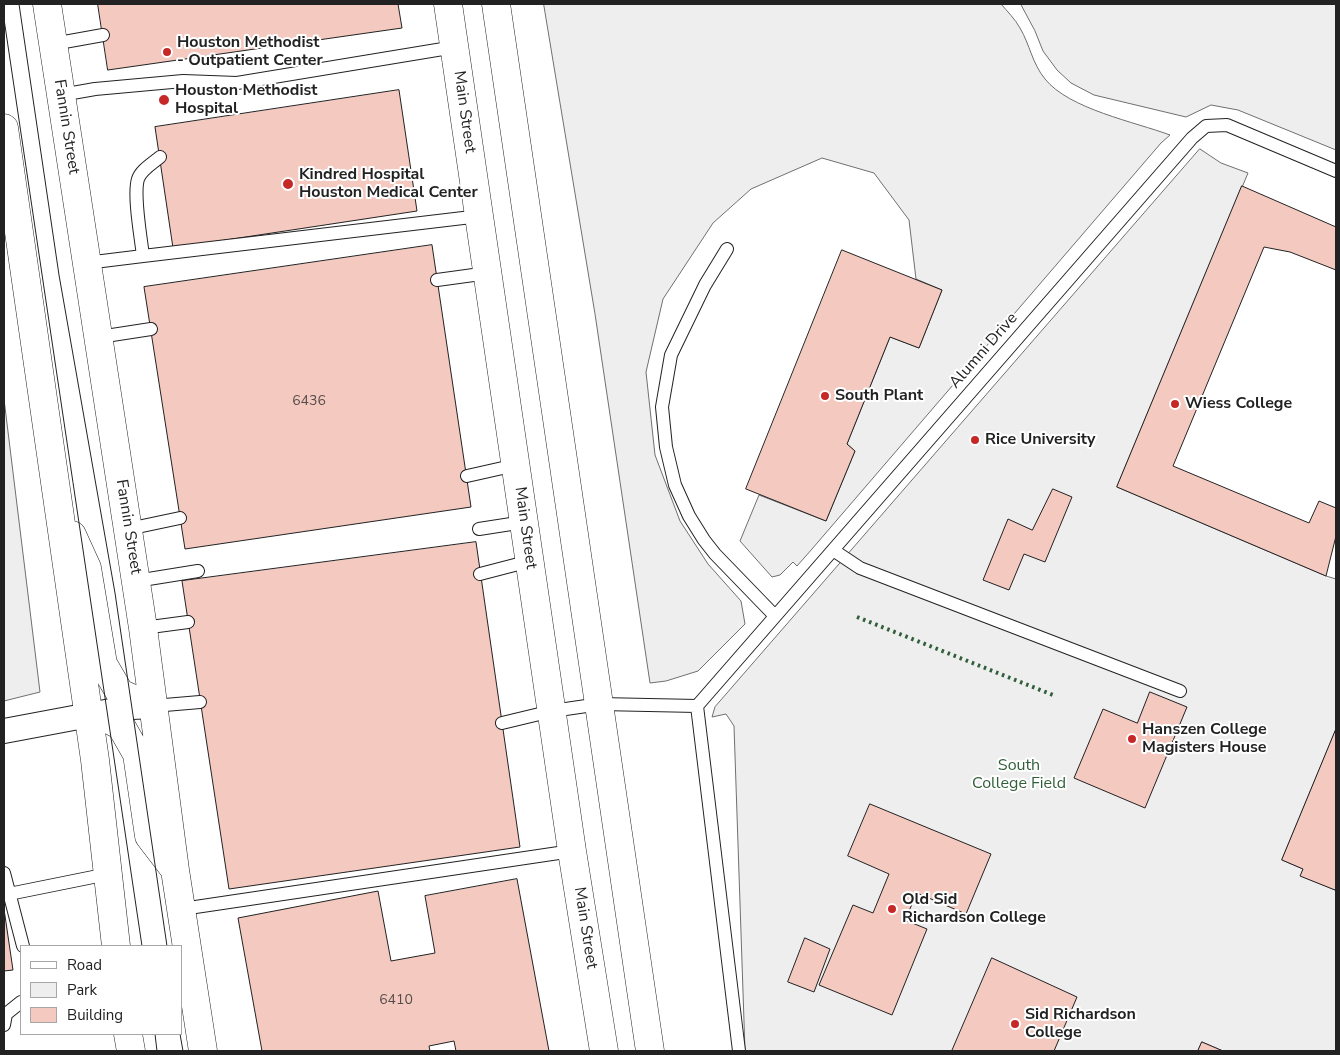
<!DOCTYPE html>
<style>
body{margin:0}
#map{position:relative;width:1340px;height:1055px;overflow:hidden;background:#fff;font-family:"Nunito Sans",sans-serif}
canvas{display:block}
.frame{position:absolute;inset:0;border:5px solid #222;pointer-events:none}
.legend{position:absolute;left:20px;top:945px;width:162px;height:90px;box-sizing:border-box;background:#fff;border:1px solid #a7a7a7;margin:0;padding:6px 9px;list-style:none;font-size:15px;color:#222}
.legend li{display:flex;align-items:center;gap:10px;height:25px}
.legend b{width:25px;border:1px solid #a7a7a7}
</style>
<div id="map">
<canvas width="1340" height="1055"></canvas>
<div class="frame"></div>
<ul class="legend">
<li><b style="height:6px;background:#fff"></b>Road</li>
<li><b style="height:14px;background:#eee"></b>Park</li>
<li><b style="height:14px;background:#f3c9c0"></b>Building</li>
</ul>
</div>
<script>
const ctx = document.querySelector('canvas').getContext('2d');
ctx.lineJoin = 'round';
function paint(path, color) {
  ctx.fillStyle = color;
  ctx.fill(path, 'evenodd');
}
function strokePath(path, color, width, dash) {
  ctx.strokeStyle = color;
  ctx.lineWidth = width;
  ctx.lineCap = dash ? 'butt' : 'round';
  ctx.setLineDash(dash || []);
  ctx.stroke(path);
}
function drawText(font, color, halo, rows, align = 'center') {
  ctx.font = font + ' "Nunito Sans",sans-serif';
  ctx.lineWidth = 4;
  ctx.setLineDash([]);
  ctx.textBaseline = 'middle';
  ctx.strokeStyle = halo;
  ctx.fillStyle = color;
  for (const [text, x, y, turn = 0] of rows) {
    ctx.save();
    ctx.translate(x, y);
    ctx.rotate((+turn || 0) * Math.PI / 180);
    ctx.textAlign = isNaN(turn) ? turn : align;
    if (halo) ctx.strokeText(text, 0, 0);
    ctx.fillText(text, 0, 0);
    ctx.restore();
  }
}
const green = new Path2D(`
 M 544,4 L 1001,4 C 1007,11 1015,19 1020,28 C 1030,45 1032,63 1045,79 C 1069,109 1135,122 1170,135 L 1161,143 L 812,549 L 797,566 L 793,562 L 780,575 L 772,577 L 740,541 L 759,495 L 826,521 L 855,451 L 847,444 L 890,337 L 919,348 L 942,290 L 916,279 L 909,220 L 874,173 L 822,158 L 751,189 L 713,223 L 663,299 L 646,372 L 655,455 L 680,521 L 708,564 L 741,601 L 745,624 L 698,671 L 666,681 L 650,683 L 595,314 Z
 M 1021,4 L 1336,4 L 1336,150 L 1238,110 L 1211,105 L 1186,117 L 1094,95 L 1071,83 L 1057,70 L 1043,51 L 1035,31 Z
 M 1200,149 L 1221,163 L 1248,173 L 1117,487 L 1326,576 L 1336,579 L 1336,729 L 1282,860 L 1303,869 L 1301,876 L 1335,890 L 1336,888 L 1336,1051 L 1223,1051 L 1202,1042 L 1198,1051 L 745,1051 L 734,726 L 726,714 L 712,717 L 715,707 Z
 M 4,399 L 40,692 L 4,701 Z`);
const building = new Path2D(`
 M 98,4 L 398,4 L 402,28 L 108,70 Z
 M 399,90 L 417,211 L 173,248 L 155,127 Z
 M 1242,186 L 1336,227 L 1336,270 L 1290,252 L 1264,247 L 1173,466 L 1309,523 L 1319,501 L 1336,508 L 1336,536 L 1326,576 L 1117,487 Z
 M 432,245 L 471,507 L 185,549 L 144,287 Z
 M 842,250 L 942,290 L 919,348 L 890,337 L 847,444 L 855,451 L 826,521 L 746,489 Z
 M 1053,489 L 1072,497 L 1045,562 L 1024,554 L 1009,590 L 983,580 L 1008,519 L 1032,530 Z
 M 476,542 L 520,847 L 229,889 L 182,581 Z
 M 1150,692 L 1187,707 L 1145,808 L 1074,778 L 1103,709 L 1137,723 Z
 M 1336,729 L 1336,888 L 1335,890 L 1300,876 L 1303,869 L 1282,860 Z
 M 870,804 L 991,854 L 966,914 L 917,893 L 905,920 L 927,929 L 892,1015 L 819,985 L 853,905 L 873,913 L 889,874 L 848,856 Z
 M 517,879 L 549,1051 L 456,1051 L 454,1041 L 429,1046 L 430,1051 L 262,1051 L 238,918 L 378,891 L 391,961 L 435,953 L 425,896 Z
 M 4,909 L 13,970 L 4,971 Z
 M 805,938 L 830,949 L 814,992 L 788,982 Z
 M 992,958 L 1077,997 L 1054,1051 L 952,1051 Z
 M 1202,1042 L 1223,1051 L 1198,1051 Z`);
const lane = new Path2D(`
 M 53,44 L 103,35
 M 61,95 L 95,89 L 183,81 L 237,83 L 455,47
 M 727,249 L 705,285 L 671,355 L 662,407 L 666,447 L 675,485 L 689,516 L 704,540 L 715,554 L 775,616
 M 143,256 L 480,216
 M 86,263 L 143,256 C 141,238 133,195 138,179 C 141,170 153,163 160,157
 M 437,280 L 488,273
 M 99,337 L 151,329
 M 467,476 L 516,465
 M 128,529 L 180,518
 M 479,529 L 524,522
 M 833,550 L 860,568 L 1180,691
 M 480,574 L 530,561
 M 136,581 L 198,571
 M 143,628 L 188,622
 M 153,706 L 200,702
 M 697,706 L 1192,138 L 1206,126 L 1227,125 L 1336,171
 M 697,706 L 739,1051
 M 502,723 L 552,711 L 600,704 L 697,706
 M 4,873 L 23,946
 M 9,894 L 108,874
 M 182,909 L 572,851
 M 4,1025 L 6,1014 L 21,1002`);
const street = new Path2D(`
 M 4,731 L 132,707 L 153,706`);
const primary = new Path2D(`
 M 47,4 L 143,628 L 175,870 L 203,1051
 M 448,4 L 572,851 L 604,1051
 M 496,4 L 650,1051
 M 4,128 L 95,760 L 116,946
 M 72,535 L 87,568 L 103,664 L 120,693 L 131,698 L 153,706
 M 89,715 L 110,720 L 121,726 L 137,754 L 149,836 L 175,870
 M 128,1034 L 131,1051`);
const tram = new Path2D(`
 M 19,4 L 59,275 L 115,593 L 167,946
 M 4,19 L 142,946
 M 155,1034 L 157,1051
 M 180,1034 L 183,1051`);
const hedge = new Path2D(`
 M 857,617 L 1053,695`);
const markers = [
 [167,52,5,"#c62828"],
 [164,100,6,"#c62828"],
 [288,184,6,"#c62828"],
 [825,396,5,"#c62828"],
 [1175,404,5,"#c62828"],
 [975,440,5,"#c62828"],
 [1132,739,5,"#c62828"],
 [892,909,5,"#c62828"],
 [1015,1024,5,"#c62828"]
];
const numberNames = [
 ["6436",309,402],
 ["6410",396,1001]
];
const poiNames = [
 ["Houston Methodist",177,43],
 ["- Outpatient Center",177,61],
 ["Houston Methodist",175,91],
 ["Hospital",175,109],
 ["Kindred Hospital",299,175],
 ["Houston Medical Center",299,193],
 ["South Plant",835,396],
 ["Wiess College",1185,404],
 ["Rice University",985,440],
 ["Hanszen College",1142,730],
 ["Magisters House",1142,748],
 ["Old Sid",902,900],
 ["Richardson College",902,918],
 ["Sid Richardson",1025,1015],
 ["College",1025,1033]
];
const streetNames = [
 ["Main Street",464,112,82],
 ["Fannin Street",66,127,81],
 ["Alumni Drive",984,351,-49],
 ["Fannin Street",128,527,81],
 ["Main Street",525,528,82],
 ["Main Street",585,928,81]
];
const parkNames = [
 ["South",1019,766],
 ["College Field",1019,784]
];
paint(green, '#eee');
strokePath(green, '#6f6f6f', 1);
paint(building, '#f3c9c0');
strokePath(building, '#222', 1);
strokePath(lane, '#222', 14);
strokePath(street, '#222', 26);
strokePath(primary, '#222', 29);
strokePath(lane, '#fff', 12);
strokePath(street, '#fff', 24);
strokePath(primary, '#fff', 28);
strokePath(tram, '#222', 1);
strokePath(hedge, '#2f5e38', 4, [2.5, 4]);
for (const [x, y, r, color] of markers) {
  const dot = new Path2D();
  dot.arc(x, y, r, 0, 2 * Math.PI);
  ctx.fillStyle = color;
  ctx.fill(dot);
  strokePath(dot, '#fff', 2);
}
drawText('14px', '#564c4a', null, numberNames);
drawText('bold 16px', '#222', '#fff', poiNames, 'left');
drawText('16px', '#222', '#fff', streetNames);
drawText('16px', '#2f5e38', '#fff', parkNames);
</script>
